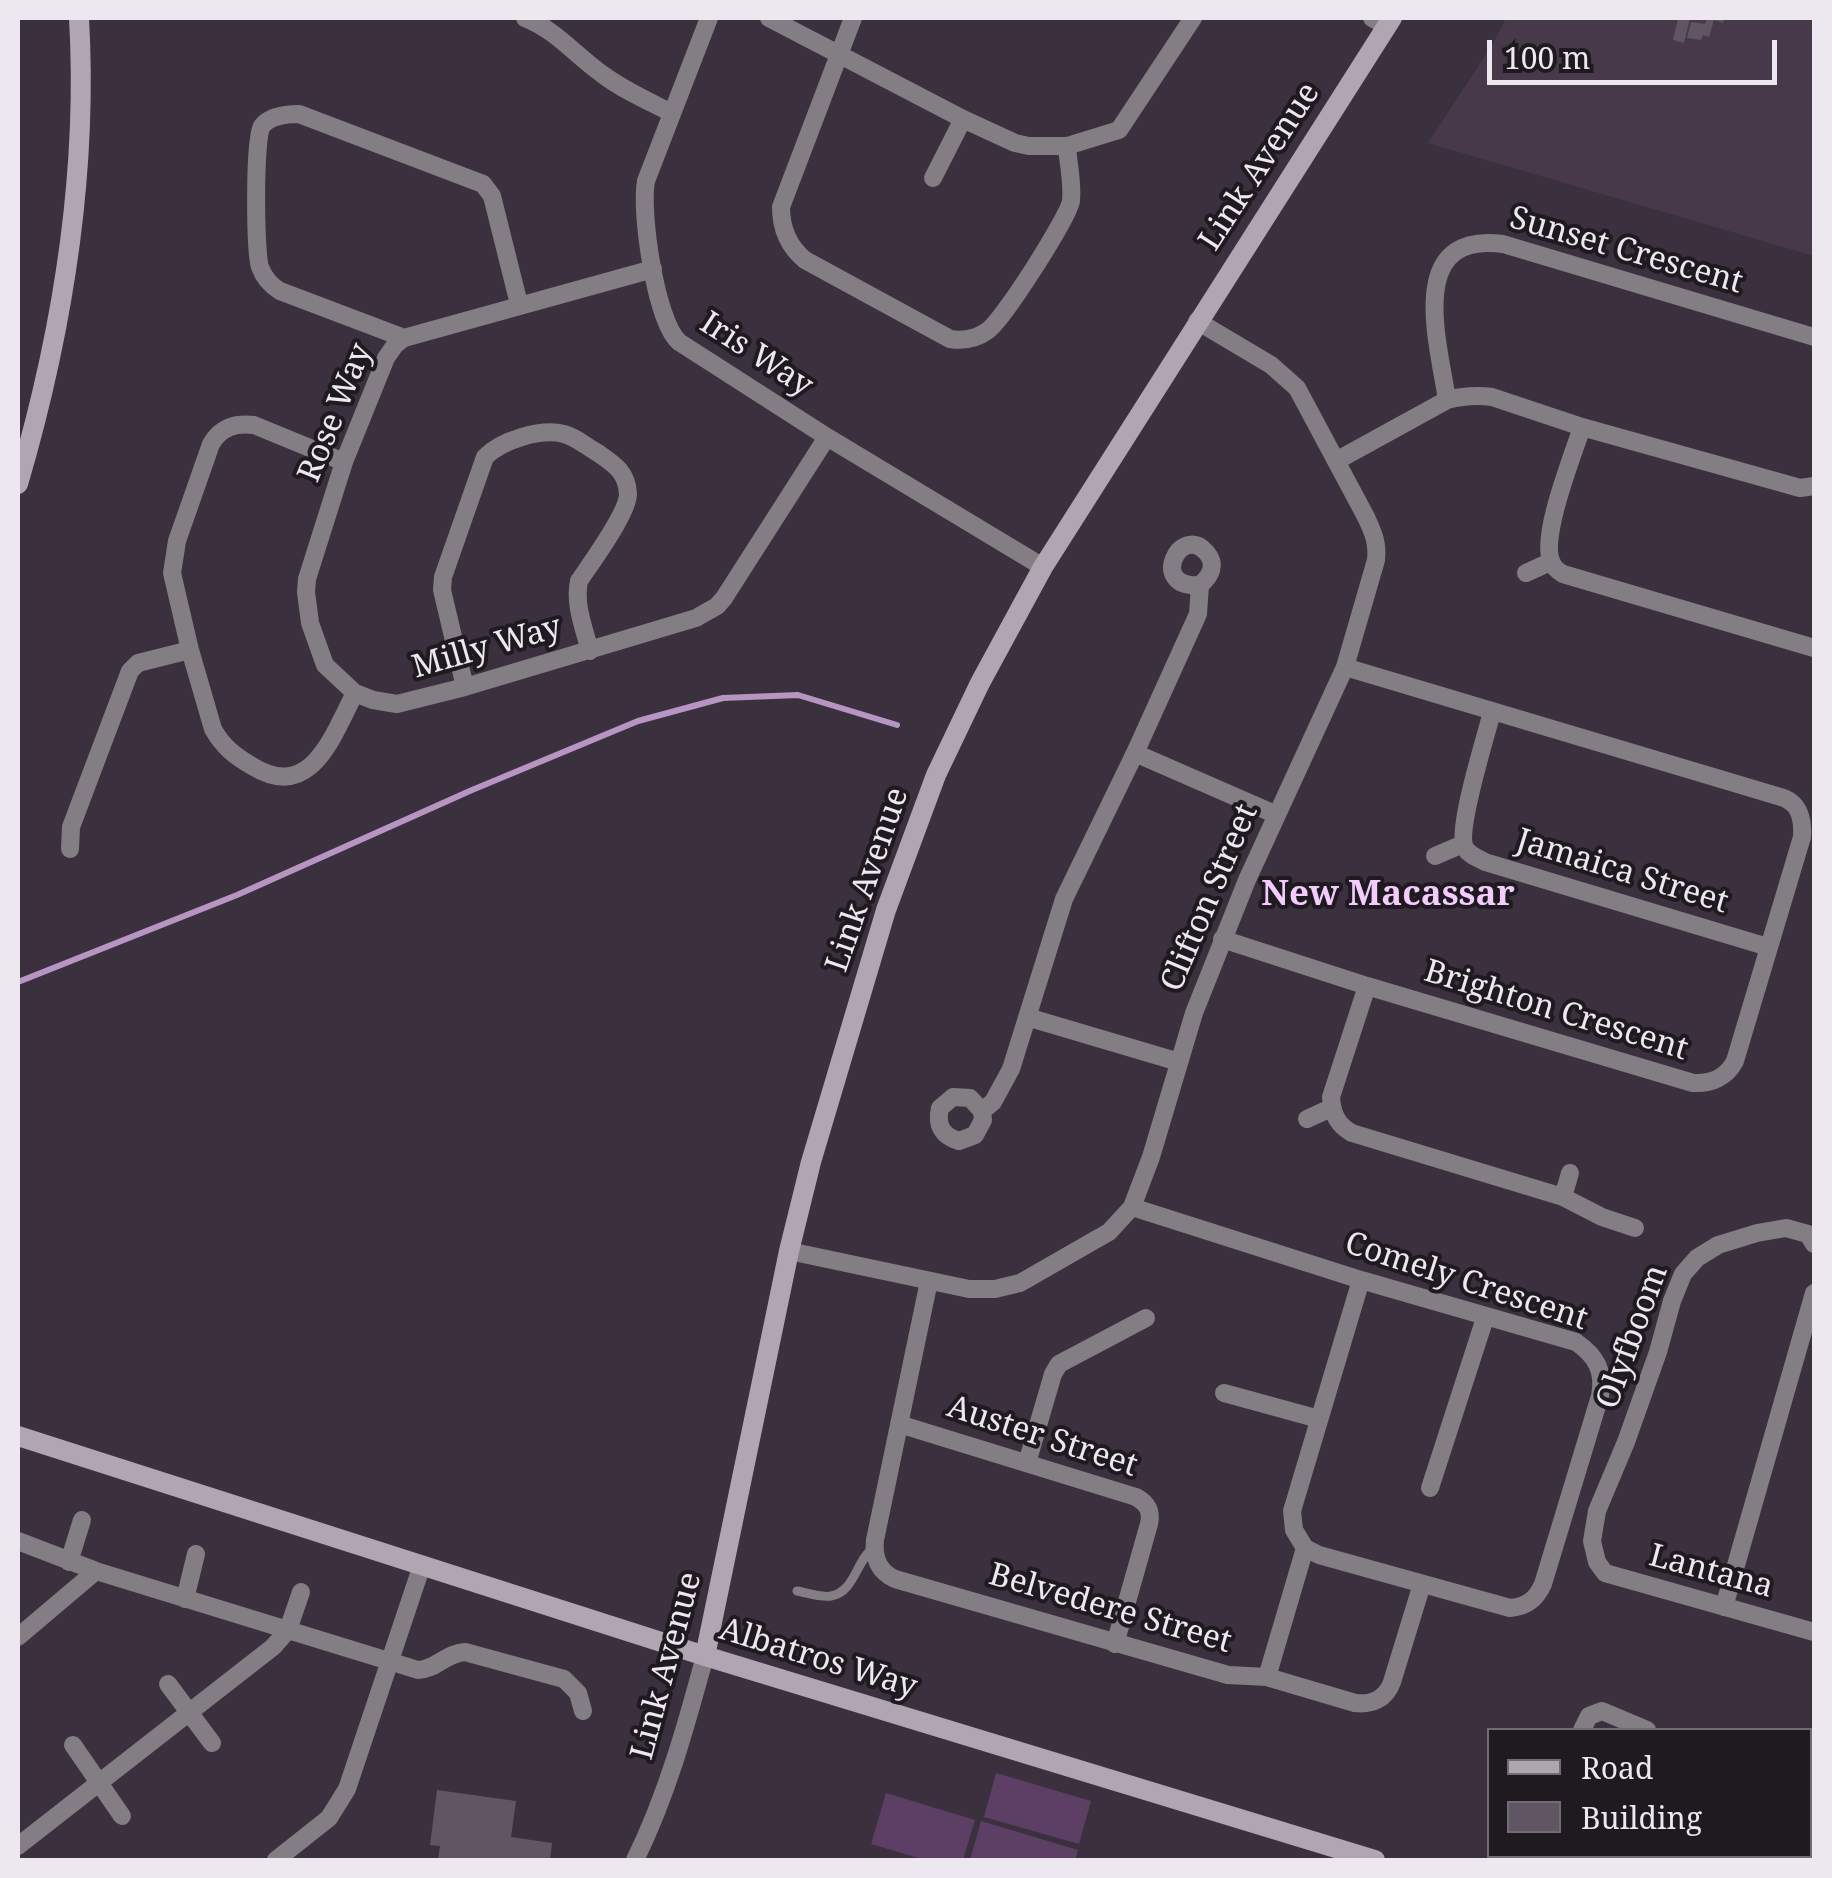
<!DOCTYPE html>
<style>
body{margin:0}
#map{position:relative;width:1832px;height:1878px;overflow:hidden;background:#3b303d;font-family:"Noto Serif",serif}
canvas{display:block}
.frame{position:absolute;inset:0;border:20px solid #ede7ef;pointer-events:none}
.legend{position:absolute;left:1487px;top:1728px;width:325px;height:130px;box-sizing:border-box;background:#1f1a20;border:2px solid #716c73;margin:0;padding:12px 18px;list-style:none;font-size:30px;color:#ede7ef}
.legend li{display:flex;align-items:center;gap:20px;height:50px}
.legend b{width:50px;border:2px solid #716c73}
.scale{position:absolute;left:1487px;top:40px;width:290px;height:45px;box-sizing:border-box;border:5px solid #ede7ef;border-top:0;padding-left:12px;font-size:30px;line-height:35px;white-space:nowrap;color:#ede7ef;-webkit-text-stroke:8px #1f1a20;paint-order:stroke}
</style>
<div id="map">
<canvas width="1832" height="1878"></canvas>
<div class="frame"></div>
<ul class="legend">
<li><b style="height:12px;background:#afa6b1"></b>Road</li>
<li><b style="height:28px;background:#605563"></b>Building</li>
</ul>
<div class="scale">100 m</div>
</div>
<script>
const ctx = document.querySelector('canvas').getContext('2d');
ctx.lineJoin = 'round';
function paint(path, color) {
  ctx.fillStyle = color;
  ctx.fill(path, 'evenodd');
}
function strokePath(path, color, width, dash) {
  ctx.strokeStyle = color;
  ctx.lineWidth = width;
  ctx.lineCap = dash ? 'butt' : 'round';
  ctx.setLineDash(dash || []);
  ctx.stroke(path);
}
function drawText(font, color, halo, rows, align = 'center') {
  ctx.font = font + ' "Noto Serif",serif';
  ctx.lineWidth = 8;
  ctx.setLineDash([]);
  ctx.textBaseline = 'middle';
  ctx.strokeStyle = halo;
  ctx.fillStyle = color;
  for (const [text, x, y, turn = 0] of rows) {
    ctx.save();
    ctx.translate(x, y);
    ctx.rotate((+turn || 0) * Math.PI / 180);
    ctx.textAlign = isNaN(turn) ? turn : align;
    if (halo) ctx.strokeText(text, 0, 0);
    ctx.fillText(text, 0, 0);
    ctx.restore();
  }
}
const built = new Path2D(`
 M 1506,18 L 1814,18 L 1814,256 L 1428,143 L 1494,42 Z`);
const green = new Path2D(`
 M 996,1773 L 1091,1801 L 1079,1844 L 984,1817 Z
 M 886,1793 L 975,1820 L 963,1860 L 925,1860 L 871,1844 Z
 M 981,1821 L 1078,1850 L 1075,1860 L 970,1860 Z`);
const stream = new Path2D(`
 M 18,982 L 237,895 L 472,790 L 638,721 L 723,698 L 798,695 L 897,725`);
const building = new Path2D(`
 M 1678,18 L 1690,18 L 1684,43 L 1673,40 Z
 M 1707,18 L 1724,18 L 1723,23 L 1714,20 L 1709,37 L 1703,35 L 1701,40 L 1687,38 L 1691,22 L 1705,24 Z
 M 437,1790 L 516,1801 L 511,1837 L 552,1843 L 550,1860 L 438,1860 L 440,1846 L 430,1845 Z`);
const lane = new Path2D(`
 M 797,1591 C 808,1593 821,1598 831,1596 C 855,1592 856,1560 874,1547`);
const street = new Path2D(`
 M 525,18 C 556,30 575,55 602,74 C 623,90 648,101 672,113
 M 709,18 L 646,181 C 640,212 656,322 679,342 L 827,437 L 1043,567
 M 769,18 L 963,119 L 1015,143 L 1029,146 L 1067,146 L 1119,130 L 1193,18
 M 853,18 L 781,207 C 781,229 788,246 805,260 L 950,339 C 963,341 976,339 987,331 C 1002,322 1068,218 1071,201 C 1073,183 1068,163 1067,146
 M 1372,18 L 1387,26
 M 933,178 L 963,119
 M 653,269 L 404,338 L 395,345 L 386,358 L 344,462 L 307,579 L 306,592 L 310,623 L 325,665 L 355,693 L 373,700 L 397,704 L 465,687 L 696,618 L 717,606 L 724,598 L 827,437
 M 404,338 L 280,291 C 270,285 264,278 260,267 C 255,252 254,136 262,126 C 270,116 287,114 299,114 L 483,184 L 492,196 L 519,304
 M 1447,400 C 1439,344 1404,231 1503,244 L 1814,337
 M 1582,427 C 1573,455 1539,539 1552,563 C 1554,568 1558,571 1563,574 L 1814,648
 M 1336,461 L 1447,400 C 1463,396 1476,395 1492,397 L 1582,427 L 1800,488 L 1814,486
 M 344,462 L 254,425 C 235,423 221,427 211,444 L 177,541 L 172,573 L 190,650 L 213,729 C 223,747 235,756 252,766 C 312,803 333,734 355,693
 M 1526,573 L 1550,562
 M 465,687 L 442,590 L 443,577 L 485,457 C 502,440 541,428 564,434 C 576,437 587,447 598,453 C 614,464 627,472 628,494 C 628,513 591,563 579,581 C 574,604 584,628 590,651
 M 1492,712 C 1486,736 1456,830 1465,848 C 1469,855 1478,858 1485,862 L 1768,947
 M 1135,753 L 1277,815
 M 70,849 L 71,827 L 130,671 L 138,663 L 190,650
 M 1435,856 L 1463,844
 M 1222,939 L 1367,986 L 1693,1083 C 1711,1084 1727,1077 1735,1061 L 1802,837 C 1803,821 1801,805 1784,798 L 1345,667
 M 1367,986 L 1331,1097 C 1332,1113 1337,1125 1352,1133 L 1563,1197 L 1602,1217 L 1635,1228
 M 1027,1017 L 1179,1062
 M 982,1111 L 970,1098 L 953,1097 L 940,1108 C 936,1125 942,1136 959,1141 L 975,1135 L 983,1120 L 982,1111 L 993,1102 L 1011,1069 L 1064,899 L 1135,753 L 1198,614 L 1200,585 C 1211,576 1217,564 1206,552 C 1180,523 1148,589 1200,585
 M 1307,1119 L 1331,1108
 M 1563,1197 L 1570,1173
 M 1132,1207 L 1361,1280 L 1576,1342 C 1596,1356 1605,1371 1600,1396 L 1543,1584 C 1536,1600 1526,1607 1510,1608 L 1319,1555 L 1305,1548
 M 1814,1244 L 1808,1234 L 1786,1228 L 1757,1233 L 1718,1245 L 1697,1258 L 1683,1274 L 1672,1301 L 1658,1352 L 1626,1442 L 1597,1511 L 1592,1541 L 1597,1562 L 1605,1573 L 1814,1632
 M 789,1251 L 969,1289 L 995,1289 L 1020,1283 L 1109,1232 L 1132,1207 L 1151,1157 L 1194,1013 L 1247,880 L 1345,667 L 1376,560 C 1378,543 1373,532 1366,517 L 1297,388 L 1271,365 L 1197,321
 M 929,1281 L 875,1540 C 873,1558 879,1572 895,1579 L 1228,1675 L 1267,1677 L 1305,1548 L 1294,1530 L 1292,1511 L 1361,1280
 M 1224,1393 L 1319,1419
 M 899,1424 L 1136,1497 C 1147,1503 1152,1511 1149,1524 L 1115,1644
 M 1027,1463 L 1053,1374 L 1059,1364 L 1146,1318
 M 1430,1488 L 1485,1318
 M 18,1541 L 96,1571 L 418,1670 C 435,1670 446,1653 465,1652 L 564,1679 L 578,1693 L 583,1711
 M 69,1562 L 82,1520
 M 185,1599 L 196,1554
 M 1724,1607 L 1814,1293
 M 18,1637 L 96,1571
 M 1267,1677 L 1355,1703 C 1372,1705 1386,1699 1392,1682 L 1422,1584
 M 168,1684 L 212,1743
 M 1582,1730 L 1589,1716 L 1602,1711 L 1647,1730
 M 73,1745 L 122,1816
 M 1810,1760 L 1814,1762
 M 18,1846 L 273,1647 L 288,1630 L 301,1592
 M 276,1860 L 329,1818 L 347,1789 L 422,1565
 M 635,1860 C 667,1795 686,1726 705,1656
 M 1652,1860 L 1653,1856`);
const secondary = new Path2D(`
 M 18,484 C 62,334 88,174 79,18
 M 18,1436 L 705,1656 L 1375,1860
 M 705,1656 L 789,1251 L 811,1162 L 886,910 L 936,775 L 980,683 L 1043,567 L 1392,18`);
const streetNames = [
 ["Link Avenue",1260,167,-57],
 ["Sunset Crescent",1626,251,16],
 ["Iris Way",756,355,33],
 ["Rose Way",336,413,-68],
 ["Milly Way",487,648,-16],
 ["Jamaica Street",1622,872,17],
 ["Link Avenue",868,880,-71],
 ["Clifton Street",1210,898,-67],
 ["Brighton Crescent",1556,1011,17],
 ["Comely Crescent",1466,1282,18],
 ["Olyfboom",1633,1337,-70],
 ["Auster Street",1042,1437,18],
 ["Lantana",1711,1572,15],
 ["Belvedere Street",1110,1609,16],
 ["Albatros Way",818,1659,17],
 ["Link Avenue",667,1666,-75]
];
const neighbourhoodNames = [
 ["New Macassar",1388,895]
];
paint(built, '#47394a');
paint(green, '#5d3e65');
strokePath(stream, '#b894c2', 6);
paint(building, '#605563');
strokePath(lane, '#837d84', 9);
strokePath(street, '#837d84', 18);
strokePath(secondary, '#afa6b1', 20);
drawText('32px', '#ede7ef', '#1f1a20', streetNames);
drawText('bold 35px', '#f3cbfd', '#1f1a20', neighbourhoodNames);
</script>
